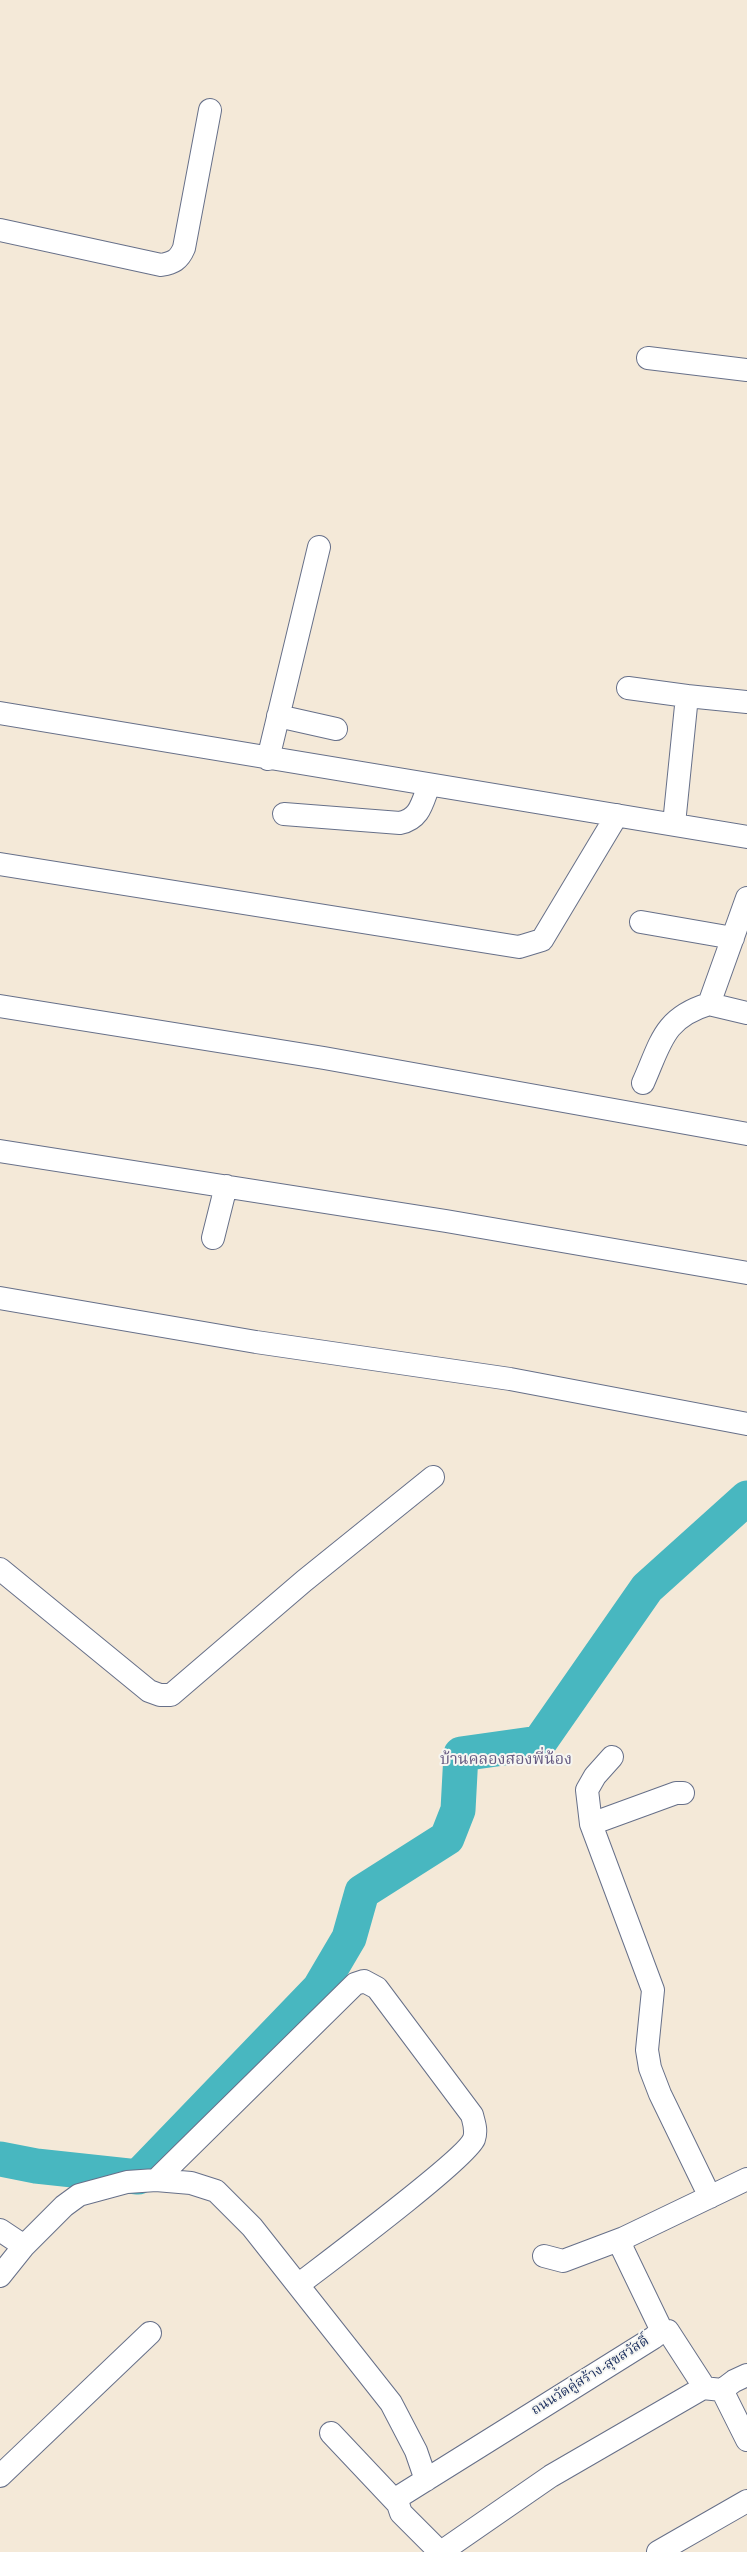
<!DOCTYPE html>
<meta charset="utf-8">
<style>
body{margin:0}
canvas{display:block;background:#f4e9d8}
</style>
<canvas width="747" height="2552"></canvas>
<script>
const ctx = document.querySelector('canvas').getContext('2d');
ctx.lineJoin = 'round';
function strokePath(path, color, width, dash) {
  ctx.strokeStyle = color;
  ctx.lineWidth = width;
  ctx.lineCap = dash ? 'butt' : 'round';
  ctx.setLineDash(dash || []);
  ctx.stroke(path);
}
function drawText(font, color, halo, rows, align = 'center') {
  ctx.font = font + ' "Sorts Mill Goudy","Noto Serif Thai",serif';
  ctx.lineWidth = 4;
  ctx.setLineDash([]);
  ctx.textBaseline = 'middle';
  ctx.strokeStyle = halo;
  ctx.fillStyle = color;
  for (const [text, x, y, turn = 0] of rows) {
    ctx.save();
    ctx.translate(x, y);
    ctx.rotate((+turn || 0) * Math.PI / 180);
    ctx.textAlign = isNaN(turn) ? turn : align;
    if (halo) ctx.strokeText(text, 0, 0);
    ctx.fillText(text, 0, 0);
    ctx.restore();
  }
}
const river = new Path2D(`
 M 0,2159 L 36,2166 L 138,2177 L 319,1989 L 349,1938 L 362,1892 L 447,1838 L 458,1810 L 461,1754 L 539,1743 L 647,1588 L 747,1498`);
const minor = new Path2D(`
 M 0,230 L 161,265 C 173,263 179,260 184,248 L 210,110
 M 648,358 L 747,370
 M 628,688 L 687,696
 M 0,713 L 747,837
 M 278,716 L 336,729
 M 268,759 L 319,547
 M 284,814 L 400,823 C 420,819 422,803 429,785
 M 674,824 L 687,696 L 747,702
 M 0,864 L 519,947 L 542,940 L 617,815
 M 641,922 L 733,938
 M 709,1004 L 747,1013
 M 0,1006 L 324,1058 L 747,1134
 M 643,1083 C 661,1043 663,1018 709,1004 L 747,898
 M 0,1151 L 446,1221 L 747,1273
 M 213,1238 L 226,1186
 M 0,1298 L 256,1342 L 510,1379 L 747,1424
 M 0,1569 L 149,1691 L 160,1695 L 171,1695 L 304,1581 L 433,1477
 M 612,1757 L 595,1776 L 587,1790 L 591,1824 L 653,1990 L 647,2050 L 650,2068 L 660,2094 L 710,2197
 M 591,1824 L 676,1793 L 683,1793
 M 156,2180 L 355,1984 L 364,1981 L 377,1988 L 472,2115 C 474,2123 477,2130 474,2139 C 467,2158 324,2265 298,2285
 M 0,2230 L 24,2246
 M 544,2256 L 563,2261 L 624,2238
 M 0,2276 L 24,2246 L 64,2206 L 79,2195 L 127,2182 L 156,2180 L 191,2183 L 216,2191 L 252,2227 L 391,2403 L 416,2451 L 426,2480
 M 662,2331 L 622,2248 L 624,2238 L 747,2179
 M 662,2331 L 668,2331 L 701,2382 L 703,2388
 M 722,2390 L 747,2440
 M 331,2433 L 398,2504
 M 0,2476 L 150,2333
 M 440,2552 L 401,2513 L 398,2504 L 400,2496 L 653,2338 L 662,2331
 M 441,2552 L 551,2476 L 703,2388 L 722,2390 L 734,2381 L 747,2375
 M 658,2552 L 747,2501`);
const streetNames = [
 ["ถนนวัดคู่สร้าง-สุขสวัสดิ์",591,2377,-32]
];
const quarterNames = [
 ["บ้านคลองสองพี่น้อง",506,1761]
];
strokePath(river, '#48b7c0', 35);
strokePath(minor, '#677089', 24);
strokePath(minor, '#fff', 22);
drawText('14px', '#1b2f5e', '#f6f6f2', streetNames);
drawText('16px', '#665a81', '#f6f6f2', quarterNames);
</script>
